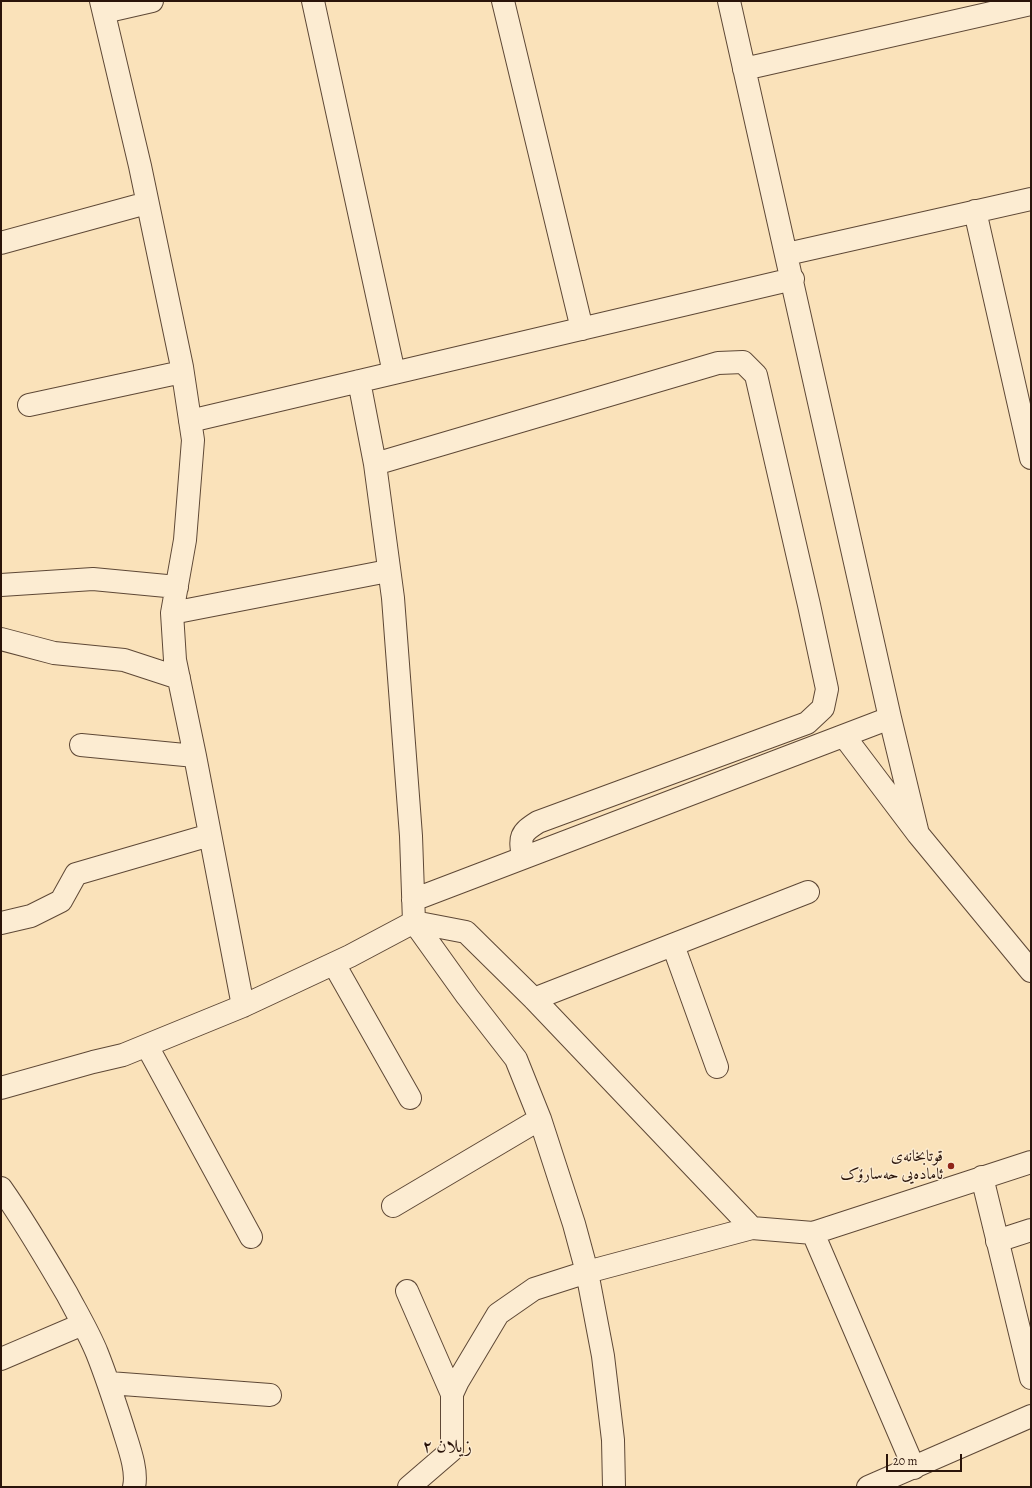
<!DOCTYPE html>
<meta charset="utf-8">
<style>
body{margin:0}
#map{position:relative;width:1032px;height:1488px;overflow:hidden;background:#fae2ba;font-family:Alegreya,serif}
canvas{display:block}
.frame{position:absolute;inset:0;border:2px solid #2a140a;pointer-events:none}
.scale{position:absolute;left:886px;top:1454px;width:76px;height:18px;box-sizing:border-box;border:2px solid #2a140a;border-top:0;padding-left:5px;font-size:12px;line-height:14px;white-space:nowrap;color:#2a140a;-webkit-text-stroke:3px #fcecd2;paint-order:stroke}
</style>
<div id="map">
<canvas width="1032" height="1488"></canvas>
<div class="frame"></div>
<div class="scale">20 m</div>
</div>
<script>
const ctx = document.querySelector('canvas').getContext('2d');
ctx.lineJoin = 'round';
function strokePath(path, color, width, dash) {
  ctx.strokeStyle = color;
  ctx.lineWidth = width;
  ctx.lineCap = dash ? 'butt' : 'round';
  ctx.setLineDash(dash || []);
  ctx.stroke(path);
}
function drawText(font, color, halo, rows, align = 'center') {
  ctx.font = font + ' Alegreya,Amiri,serif';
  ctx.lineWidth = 3;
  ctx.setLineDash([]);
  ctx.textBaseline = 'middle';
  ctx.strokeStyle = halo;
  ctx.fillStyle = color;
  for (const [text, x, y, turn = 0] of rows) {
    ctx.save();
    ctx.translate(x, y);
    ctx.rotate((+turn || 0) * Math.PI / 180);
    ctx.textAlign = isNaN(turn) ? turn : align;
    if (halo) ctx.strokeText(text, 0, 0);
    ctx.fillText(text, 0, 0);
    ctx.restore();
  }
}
const minor = new Path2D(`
 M 101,1 L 140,166 L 182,367 L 193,440 L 185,540 L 172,613 L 175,660 L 195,756 L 243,1006
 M 313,1 L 394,373
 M 503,1 L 582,329
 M 729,1 L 890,718 L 918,834
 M 104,12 L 152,1
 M 744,69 L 1031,4
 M 975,211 L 1031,458
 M 1,243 L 147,203
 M 787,254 L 1031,199
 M 359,381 L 375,464 L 393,598 L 411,836 L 414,922 L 467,996 L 516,1059 L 540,1119 L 574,1224 L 587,1272 L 603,1356 L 613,1440 L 614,1487
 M 29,405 L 182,372
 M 190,421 L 793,279
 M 375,464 L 718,363 L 743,362 L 756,375 L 809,605 L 827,689 L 823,708 L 807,723 L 538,822 C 519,834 520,837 523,858
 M 1,585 L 93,579 L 177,587
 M 172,613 L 388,571
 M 1,639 L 54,653 L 124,660 L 179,678
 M 844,736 L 918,834 L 1031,971
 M 81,745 L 195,756
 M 413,900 L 890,718
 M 1,923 L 31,916 L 61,901 L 76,874 L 210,835
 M 673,945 L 717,1067
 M 334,964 L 410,1098
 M 534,999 L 808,892
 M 147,1046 L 251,1237
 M 1,1088 L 93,1062 L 123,1055 L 243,1006 L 350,956 L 414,922 L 466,932 L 534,999 L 752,1228
 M 982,1177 L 1031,1378
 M 1,1188 C 25,1222 46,1258 67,1294 C 77,1313 89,1333 97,1353 C 107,1378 115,1403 123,1428 C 128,1445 138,1470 134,1487
 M 393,1206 L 540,1119
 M 813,1233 L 914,1468
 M 997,1241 L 1031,1230
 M 407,1291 L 452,1394
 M 1,1359 L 83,1324
 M 109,1383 L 270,1395
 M 409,1487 L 452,1450 L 452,1394 L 458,1381 L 498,1314 L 534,1289 L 587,1272 L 752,1228 L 813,1233 L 1031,1162
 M 868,1487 L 1031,1416`);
const markers = [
 [951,1166,4,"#8f2418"]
];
const poiNames = [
 ["قوتابخانەی",943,1157],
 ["ئامادەیی حەسارۆک",943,1175]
];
const quarterNames = [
 ["زیلان ٢",447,1448]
];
strokePath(minor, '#5e4836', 24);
strokePath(minor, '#fcecd2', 22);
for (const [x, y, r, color] of markers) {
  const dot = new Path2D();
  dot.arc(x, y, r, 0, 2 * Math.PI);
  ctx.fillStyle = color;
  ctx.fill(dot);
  strokePath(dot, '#fcecd2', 1.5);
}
drawText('16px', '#2a140a', '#fcecd2', poiNames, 'right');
drawText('18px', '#2a140a', '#fcecd2', quarterNames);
</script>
